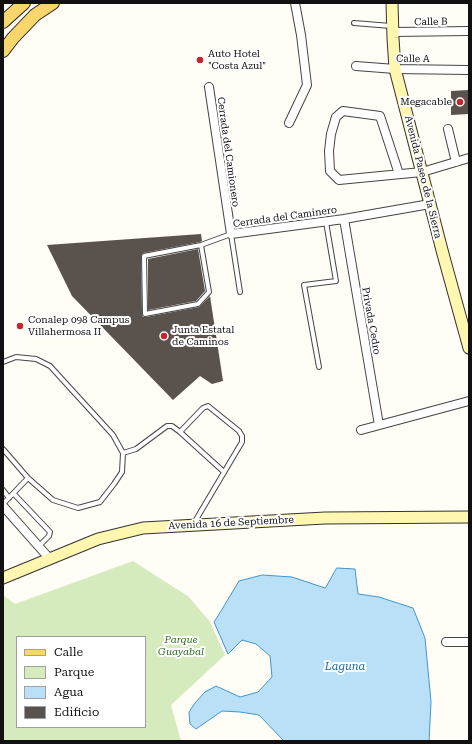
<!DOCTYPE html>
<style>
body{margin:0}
#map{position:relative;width:472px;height:744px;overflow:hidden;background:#fffdf5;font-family:"Roboto Serif",serif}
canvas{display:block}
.frame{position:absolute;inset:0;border:4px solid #111;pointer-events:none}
.legend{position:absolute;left:16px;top:636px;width:130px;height:92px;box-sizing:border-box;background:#fff;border:1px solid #a0a0a0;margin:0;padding:5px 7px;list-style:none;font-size:12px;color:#111}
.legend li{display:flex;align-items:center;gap:8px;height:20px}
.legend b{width:20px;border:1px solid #a0a0a0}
</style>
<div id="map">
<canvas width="472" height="744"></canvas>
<div class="frame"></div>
<ul class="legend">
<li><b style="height:5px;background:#f9d66b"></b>Calle</li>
<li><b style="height:11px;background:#d5ebbd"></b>Parque</li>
<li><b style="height:11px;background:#b9e0f7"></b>Agua</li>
<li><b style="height:11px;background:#5a524d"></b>Edificio</li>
</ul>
</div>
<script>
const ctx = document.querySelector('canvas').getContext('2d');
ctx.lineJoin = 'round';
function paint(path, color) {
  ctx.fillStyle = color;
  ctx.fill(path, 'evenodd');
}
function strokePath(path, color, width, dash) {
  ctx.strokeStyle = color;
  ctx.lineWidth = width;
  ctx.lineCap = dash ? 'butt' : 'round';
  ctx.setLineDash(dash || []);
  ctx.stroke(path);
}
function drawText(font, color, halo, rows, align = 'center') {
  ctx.font = font + ' "Roboto Serif",serif';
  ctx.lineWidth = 4;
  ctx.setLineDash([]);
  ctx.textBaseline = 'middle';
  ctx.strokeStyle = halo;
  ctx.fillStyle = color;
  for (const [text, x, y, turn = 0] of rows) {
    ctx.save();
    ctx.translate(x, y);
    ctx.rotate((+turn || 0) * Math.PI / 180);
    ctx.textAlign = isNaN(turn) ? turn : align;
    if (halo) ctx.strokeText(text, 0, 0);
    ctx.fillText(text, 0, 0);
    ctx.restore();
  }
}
const green = new Path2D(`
 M 133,561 L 189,597 L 210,622 L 225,655 L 171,705 L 181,741 L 3,741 L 3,595 L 15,604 ZM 17,637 L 145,637 L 145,727 L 17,727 Z`);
const water = new Path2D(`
 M 337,568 L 355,569 L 358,594 L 379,597 L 413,608 L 425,638 L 431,702 L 429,741 L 284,741 L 259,715 L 240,712 L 222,711 L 196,729 L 190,724 L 189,712 L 195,703 L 205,692 L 216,686 L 240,697 L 258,692 L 272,677 L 270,656 L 256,644 L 242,640 L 228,654 L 214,622 L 218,616 L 239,581 L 262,575 L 292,577 L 325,588 Z`);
const building = new Path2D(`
 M 469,90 L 469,114 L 451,115 L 451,91 Z
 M 201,234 L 202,241 L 200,242 L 143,253 L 141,256 L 142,314 L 143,317 L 146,317 L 199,307 L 210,296 L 223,381 L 212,384 L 200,376 L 173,400 L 72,296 L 47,245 Z
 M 198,249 L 205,291 L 196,301 L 148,310 L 148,259 Z`);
const lane = new Path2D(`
 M 354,23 L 391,26
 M 201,245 L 209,292 L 198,304 L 145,314 L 144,256 L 201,245 L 231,234 L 240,292
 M 3,362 L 16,357 L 36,359 L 50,366 L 113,435 L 123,453 L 122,472 L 114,484 L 100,502 L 78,508 L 53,500 L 28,478 L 3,449
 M 319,367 L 304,285 L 336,281 L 326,222
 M 123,453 L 136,449 L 167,426 L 172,426 L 180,432
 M 3,490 L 9,498
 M 14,494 L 50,532 L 49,536 L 39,546
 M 3,504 L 28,478
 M 194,523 L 242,442 L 242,436 L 239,431 L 208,406 L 203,408 L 180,432 L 224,472`);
const street = new Path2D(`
 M 393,32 L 469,31
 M 356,66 L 395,69 L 469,70
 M 209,87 L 231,234 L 344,219 L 430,204
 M 289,123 L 307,85 L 301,35 L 295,3
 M 448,129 L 456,162
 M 399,174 L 380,116 L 343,111 L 336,117 L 331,134 L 329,151 L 330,171 L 339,180 L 422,172 L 469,158
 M 344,219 L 379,425
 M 361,430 L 469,401
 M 3,506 L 49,558
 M 446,642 L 469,642`);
const secondary = new Path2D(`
 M 392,3 L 393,38 L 395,69 L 443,254 L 469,348
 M 3,578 L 98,539 L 143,528 L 325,518 L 469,517`);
const primary = new Path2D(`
 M 3,22 L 24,3
 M 3,51 L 13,38 L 35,15 L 53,3`);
const markers = [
 [200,60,4,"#c4262e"],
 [460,102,4,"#c4262e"],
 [20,326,4,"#c4262e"],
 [164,336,4,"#c4262e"]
];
const streetNames = [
 ["Calle B",431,22,-1],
 ["Calle A",413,59,1],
 ["Cerrada del Camionero",228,152,82],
 ["Avenida Paseo de la Sierra",423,177,76],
 ["Cerrada del Caminero",285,217,-8],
 ["Privada Cedro",371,321,80],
 ["Avenida 16 de Septiembre",231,523,-3]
];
const poiNames = [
 ["Auto Hotel",208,54],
 ["\"Costa Azul\"",208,66],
 ["Megacable",452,102,"right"],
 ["Conalep 098 Campus",28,320],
 ["Villahermosa II",28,332],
 ["Junta Estatal",172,330],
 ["de Caminos",172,342]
];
const parkNames = [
 ["Parque",181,640],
 ["Guayabal",181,652]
];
const waterNames = [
 ["Laguna",345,667]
];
paint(green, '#d5ebbd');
paint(water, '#b9e0f7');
strokePath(water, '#3f96cf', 1);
paint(building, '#5a524d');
strokePath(lane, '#444', 6);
strokePath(street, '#444', 10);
strokePath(secondary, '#333', 13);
strokePath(primary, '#222', 14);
strokePath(lane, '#fff', 4);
strokePath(street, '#fff', 8);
strokePath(secondary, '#fff6b0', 11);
strokePath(primary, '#f9d66b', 12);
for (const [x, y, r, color] of markers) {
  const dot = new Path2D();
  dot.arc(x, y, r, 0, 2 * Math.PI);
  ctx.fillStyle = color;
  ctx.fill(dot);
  strokePath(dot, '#fff', 1.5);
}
drawText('10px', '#111', '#fff', streetNames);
drawText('10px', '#111', '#fff', poiNames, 'left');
drawText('italic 10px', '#2f6b1f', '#fff', parkNames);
drawText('italic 11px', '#1768a6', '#fff', waterNames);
</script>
